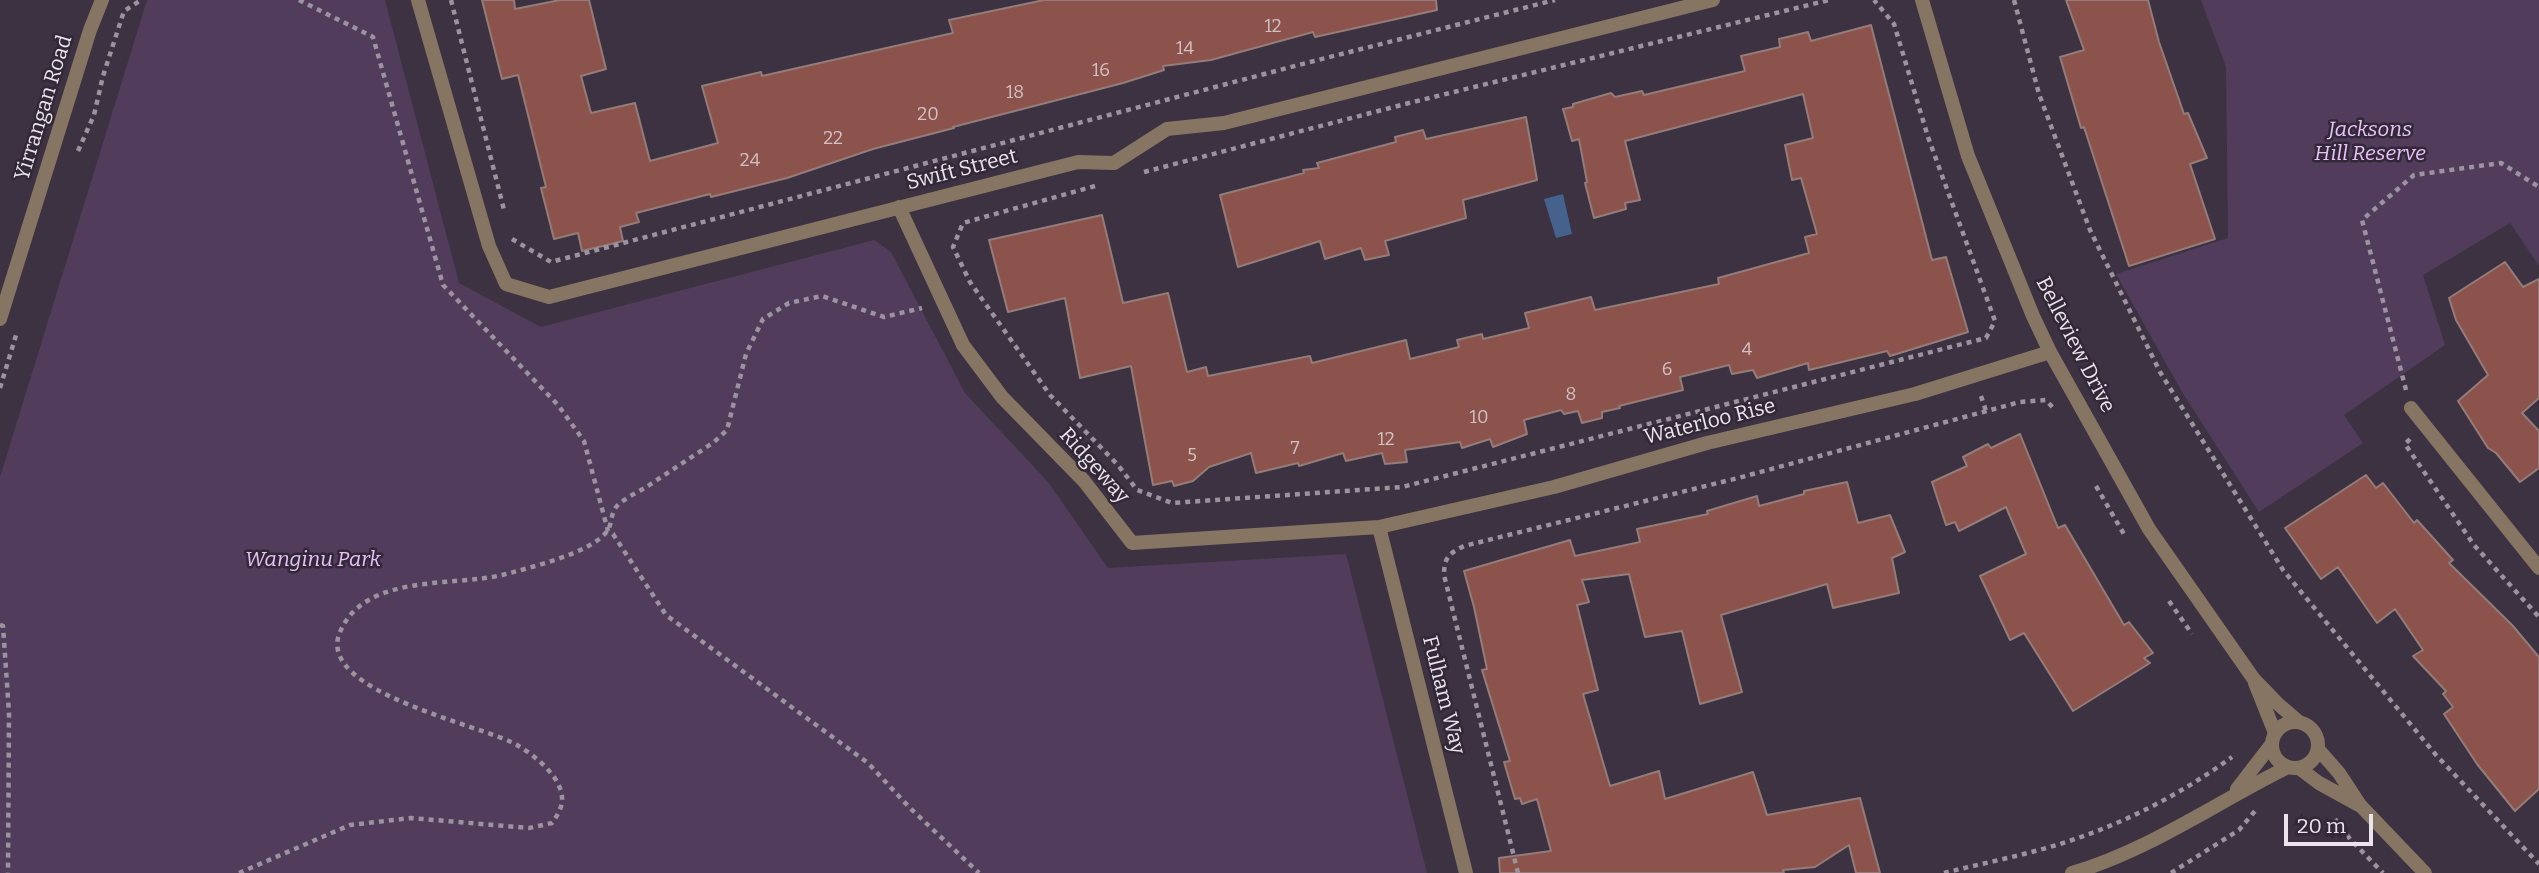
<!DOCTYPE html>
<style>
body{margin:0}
#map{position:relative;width:2539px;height:873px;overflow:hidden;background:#3c3241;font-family:Bitter,serif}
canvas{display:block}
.scale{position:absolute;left:2284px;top:814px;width:89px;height:32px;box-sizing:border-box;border:4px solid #eae4ed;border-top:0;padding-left:9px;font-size:21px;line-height:24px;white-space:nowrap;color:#eae4ed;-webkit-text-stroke:5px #322837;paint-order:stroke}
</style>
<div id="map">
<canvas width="2539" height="873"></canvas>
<div class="scale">20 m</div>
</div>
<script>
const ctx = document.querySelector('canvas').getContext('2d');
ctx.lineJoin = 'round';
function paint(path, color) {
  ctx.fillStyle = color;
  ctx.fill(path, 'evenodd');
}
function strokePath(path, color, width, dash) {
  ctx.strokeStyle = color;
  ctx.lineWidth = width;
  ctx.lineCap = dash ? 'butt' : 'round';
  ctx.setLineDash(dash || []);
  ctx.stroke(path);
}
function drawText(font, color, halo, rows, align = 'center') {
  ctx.font = font + ' Bitter,serif';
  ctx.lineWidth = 5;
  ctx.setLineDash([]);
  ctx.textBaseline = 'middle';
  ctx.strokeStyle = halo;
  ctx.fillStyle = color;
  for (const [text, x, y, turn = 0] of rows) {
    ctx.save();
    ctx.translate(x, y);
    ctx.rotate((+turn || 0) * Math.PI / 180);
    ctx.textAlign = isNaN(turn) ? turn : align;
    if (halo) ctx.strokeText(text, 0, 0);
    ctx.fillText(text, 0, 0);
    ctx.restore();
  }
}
const green = new Path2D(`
 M 147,0 L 385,0 L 459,283 L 541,327 L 874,240 L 891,252 L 965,393 L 1048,482 L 1108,568 L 1346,554 L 1427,873 L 0,873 L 0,477 Z
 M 2201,0 L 2539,0 L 2539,266 L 2510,223 L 2423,275 L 2445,345 L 2344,415 L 2363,443 L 2259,512 L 2182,392 L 2116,274 L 2228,238 L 2226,67 Z`);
const water = new Path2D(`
 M 1563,194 L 1572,234 L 1556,238 L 1544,199 Z`);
const building = new Path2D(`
 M 482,0 L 514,0 L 515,9 L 560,0 L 589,0 L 606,69 L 581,76 L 591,113 L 635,103 L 650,161 L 718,143 L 702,86 L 761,72 L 762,76 L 953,33 L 949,20 L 1044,0 L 1436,0 L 1437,10 L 1315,37 L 1313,32 L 1211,60 L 1163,66 L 1164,70 L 1123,83 L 953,127 L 954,128 L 873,149 L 787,178 L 711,197 L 710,194 L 636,213 L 639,222 L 620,227 L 623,241 L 582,251 L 578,233 L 554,239 L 541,188 L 546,187 L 518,75 L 502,79 Z
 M 2066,0 L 2148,0 L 2159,42 L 2184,114 L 2188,113 L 2207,158 L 2190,164 L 2215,239 L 2129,266 L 2084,127 L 2081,128 L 2060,57 L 2084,50 Z
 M 1871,25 L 1932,260 L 1946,257 L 1968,332 L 1890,356 L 1887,351 L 1809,370 L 1808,363 L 1757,378 L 1753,370 L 1732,374 L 1729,365 L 1680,377 L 1683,390 L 1619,406 L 1620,408 L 1602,412 L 1602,418 L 1582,423 L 1578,411 L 1564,414 L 1561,410 L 1524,420 L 1527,434 L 1493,447 L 1490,439 L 1462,448 L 1460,442 L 1405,450 L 1407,462 L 1385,464 L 1382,453 L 1346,461 L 1343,453 L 1299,466 L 1298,463 L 1256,473 L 1251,453 L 1209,467 L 1193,481 L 1174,486 L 1172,481 L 1153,485 L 1131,366 L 1080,378 L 1065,298 L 1008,312 L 989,240 L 1102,215 L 1123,303 L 1168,293 L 1187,372 L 1206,367 L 1208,376 L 1310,356 L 1312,363 L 1406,340 L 1410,359 L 1459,347 L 1457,340 L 1482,334 L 1483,339 L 1529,328 L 1525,313 L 1591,297 L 1595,310 L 1719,284 L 1718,278 L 1809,253 L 1805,237 L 1817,234 L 1801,178 L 1792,180 L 1785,145 L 1813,138 L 1803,94 L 1625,141 L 1640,200 L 1625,203 L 1626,209 L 1594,218 L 1585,183 L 1587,182 L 1579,139 L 1572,141 L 1563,109 L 1573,107 L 1573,104 L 1611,93 L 1615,97 L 1642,91 L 1644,95 L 1745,71 L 1741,56 L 1780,47 L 1779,39 L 1808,32 L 1811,41 Z
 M 1526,117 L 1537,180 L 1463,200 L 1466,218 L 1385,241 L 1389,255 L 1365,260 L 1361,248 L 1325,259 L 1320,241 L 1238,267 L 1220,195 L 1304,173 L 1303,170 L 1319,168 L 1317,163 L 1396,142 L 1395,137 L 1423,130 L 1426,139 Z
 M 2505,262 L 2523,287 L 2539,279 L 2539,398 L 2522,413 L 2539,431 L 2539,468 L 2520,482 L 2496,453 L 2488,448 L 2458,401 L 2488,375 L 2456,320 L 2449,298 Z
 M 2020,434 L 2058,528 L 2065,525 L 2124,625 L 2129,622 L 2153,653 L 2144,658 L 2150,663 L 2073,711 L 2024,633 L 2010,640 L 1980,576 L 2026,554 L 2006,507 L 1959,531 L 1955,522 L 1946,525 L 1932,482 L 1967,466 L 1963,457 L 1988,444 L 1991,448 Z
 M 2366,475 L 2376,488 L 2383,483 L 2414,523 L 2417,520 L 2453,560 L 2449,563 L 2513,626 L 2539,657 L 2539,789 L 2515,811 L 2477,764 L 2444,714 L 2453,707 L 2443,694 L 2446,691 L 2413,656 L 2423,650 L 2395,609 L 2377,623 L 2338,567 L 2321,579 L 2285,528 Z
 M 1847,482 L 1858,523 L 1890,515 L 1905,552 L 1892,558 L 1899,593 L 1833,608 L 1827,584 L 1721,615 L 1742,692 L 1700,704 L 1682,631 L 1645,637 L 1629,574 L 1582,580 L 1589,602 L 1577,605 L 1598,690 L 1583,694 L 1610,786 L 1659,771 L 1665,799 L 1753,772 L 1767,815 L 1860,798 L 1880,873 L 1856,873 L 1849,845 L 1815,867 L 1783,870 L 1784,873 L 1500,873 L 1499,858 L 1551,851 L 1537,799 L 1522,804 L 1520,798 L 1515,799 L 1504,762 L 1510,761 L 1482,670 L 1487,669 L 1474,607 L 1464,571 L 1570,540 L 1575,556 L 1640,542 L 1637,529 L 1708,514 L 1707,511 L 1757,496 L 1759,506 L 1804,494 L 1804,491 Z`);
const path = new Path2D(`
 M 299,0 L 373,37 L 443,285 L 558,405 L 584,441 L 608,531 L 613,534 L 666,615 L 868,763 L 909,807 L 979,873
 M 451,0 L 504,210
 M 2014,0 L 2039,94 L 2090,230 L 2160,372 L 2283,570 L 2436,755 L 2539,864
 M 78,151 L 94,115 L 103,76 L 124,11 L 141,0
 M 1144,172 L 1409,103 L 1829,0
 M 1095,186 L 963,223 L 953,247 L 970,282 L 1050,395 L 1118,465 L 1137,490 L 1172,503 L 1402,487 L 1986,338 L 1995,321 L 1928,137 L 1894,24 L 1874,0
 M 512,239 L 551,262 L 1310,62 L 1555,0
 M 0,388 L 17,332
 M 2406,390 L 2362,220 L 2414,175 L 2501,163 L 2539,187
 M 1981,396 L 1986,411
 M 2410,439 L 2405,444 L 2474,545 L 2539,617
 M 2096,486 L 2125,536
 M 2169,601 L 2192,634
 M 0,625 L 3,626 L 9,713 L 8,873
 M 2335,819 L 2350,839 L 2383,873
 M 239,873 L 350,825 L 411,818 L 529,828 L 552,823 C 563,808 566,797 556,780 C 547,766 532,754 517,745 C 483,725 314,692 340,632 C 365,573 452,587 502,575 C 528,568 593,553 608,530 C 612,523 611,512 617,506 C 625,498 638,492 648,486 C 670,471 692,457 714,442 L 727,430 L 746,354 L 763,319 L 789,303 L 822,296 L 884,317 L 922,308
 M 1518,873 L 1444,575 C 1444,558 1449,553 1464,546 L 1738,478 L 2020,402 L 2046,400 L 2055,410
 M 1944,873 C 1987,862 2032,854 2075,839 C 2131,820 2184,792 2232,757
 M 2171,873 L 2239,830 L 2255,811`);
const street = new Path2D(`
 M 418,0 L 489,246 L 506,284 L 549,297 L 1078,162 L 1114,163 L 1167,129 L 1224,123 L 1713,0
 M 1922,0 L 1968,156 L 2033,316 L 2050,352 L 2149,529 L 2253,678 L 2278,704 L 2299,722
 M 899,207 L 963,345 L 1002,397 L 1084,481 L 1132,543 L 1379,527 L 1554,487 L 1707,443 L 1915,394 L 2050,352
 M 0,319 L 90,30 L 102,0
 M 2411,408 L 2539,568
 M 1379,527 L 1466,873
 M 2255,683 L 2275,733
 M2272 745a23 23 0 1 1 46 0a23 23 0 1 1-46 0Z
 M 2318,749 L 2339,773 L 2360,805 L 2425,873
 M 2299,768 L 2319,783 L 2359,805
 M 2237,789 L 2271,745
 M 2072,873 C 2148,851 2217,802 2288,767`);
const numberNames = [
 ["12",1273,27],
 ["14",1185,49],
 ["16",1101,71],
 ["18",1015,93],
 ["20",928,115],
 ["22",833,139],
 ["24",750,161],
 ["4",1747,350],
 ["6",1667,370],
 ["8",1571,395],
 ["10",1479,418],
 ["12",1386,440],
 ["7",1295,449],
 ["5",1192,456]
];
const streetNames = [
 ["Yirrangan Road",44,108,-73],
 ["Swift Street",962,170,-14],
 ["Belleview Drive",2075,345,63],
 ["Waterloo Rise",1710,422,-14],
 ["Ridgeway",1094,466,48],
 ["Fulham Way",1443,695,76]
];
const parkNames = [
 ["Jacksons",2370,130],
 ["Hill Reserve",2370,154],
 ["Wanginu Park",313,560]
];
paint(green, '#523c5b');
paint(water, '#44628c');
paint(building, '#8b534b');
strokePath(building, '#937c79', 2);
strokePath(path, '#9b939e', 4.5, [5, 5]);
strokePath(street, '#877563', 14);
drawText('18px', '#d2c0c4', null, numberNames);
drawText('21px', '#eae4ed', '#322837', streetNames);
drawText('italic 21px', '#e8c1f9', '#322837', parkNames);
</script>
